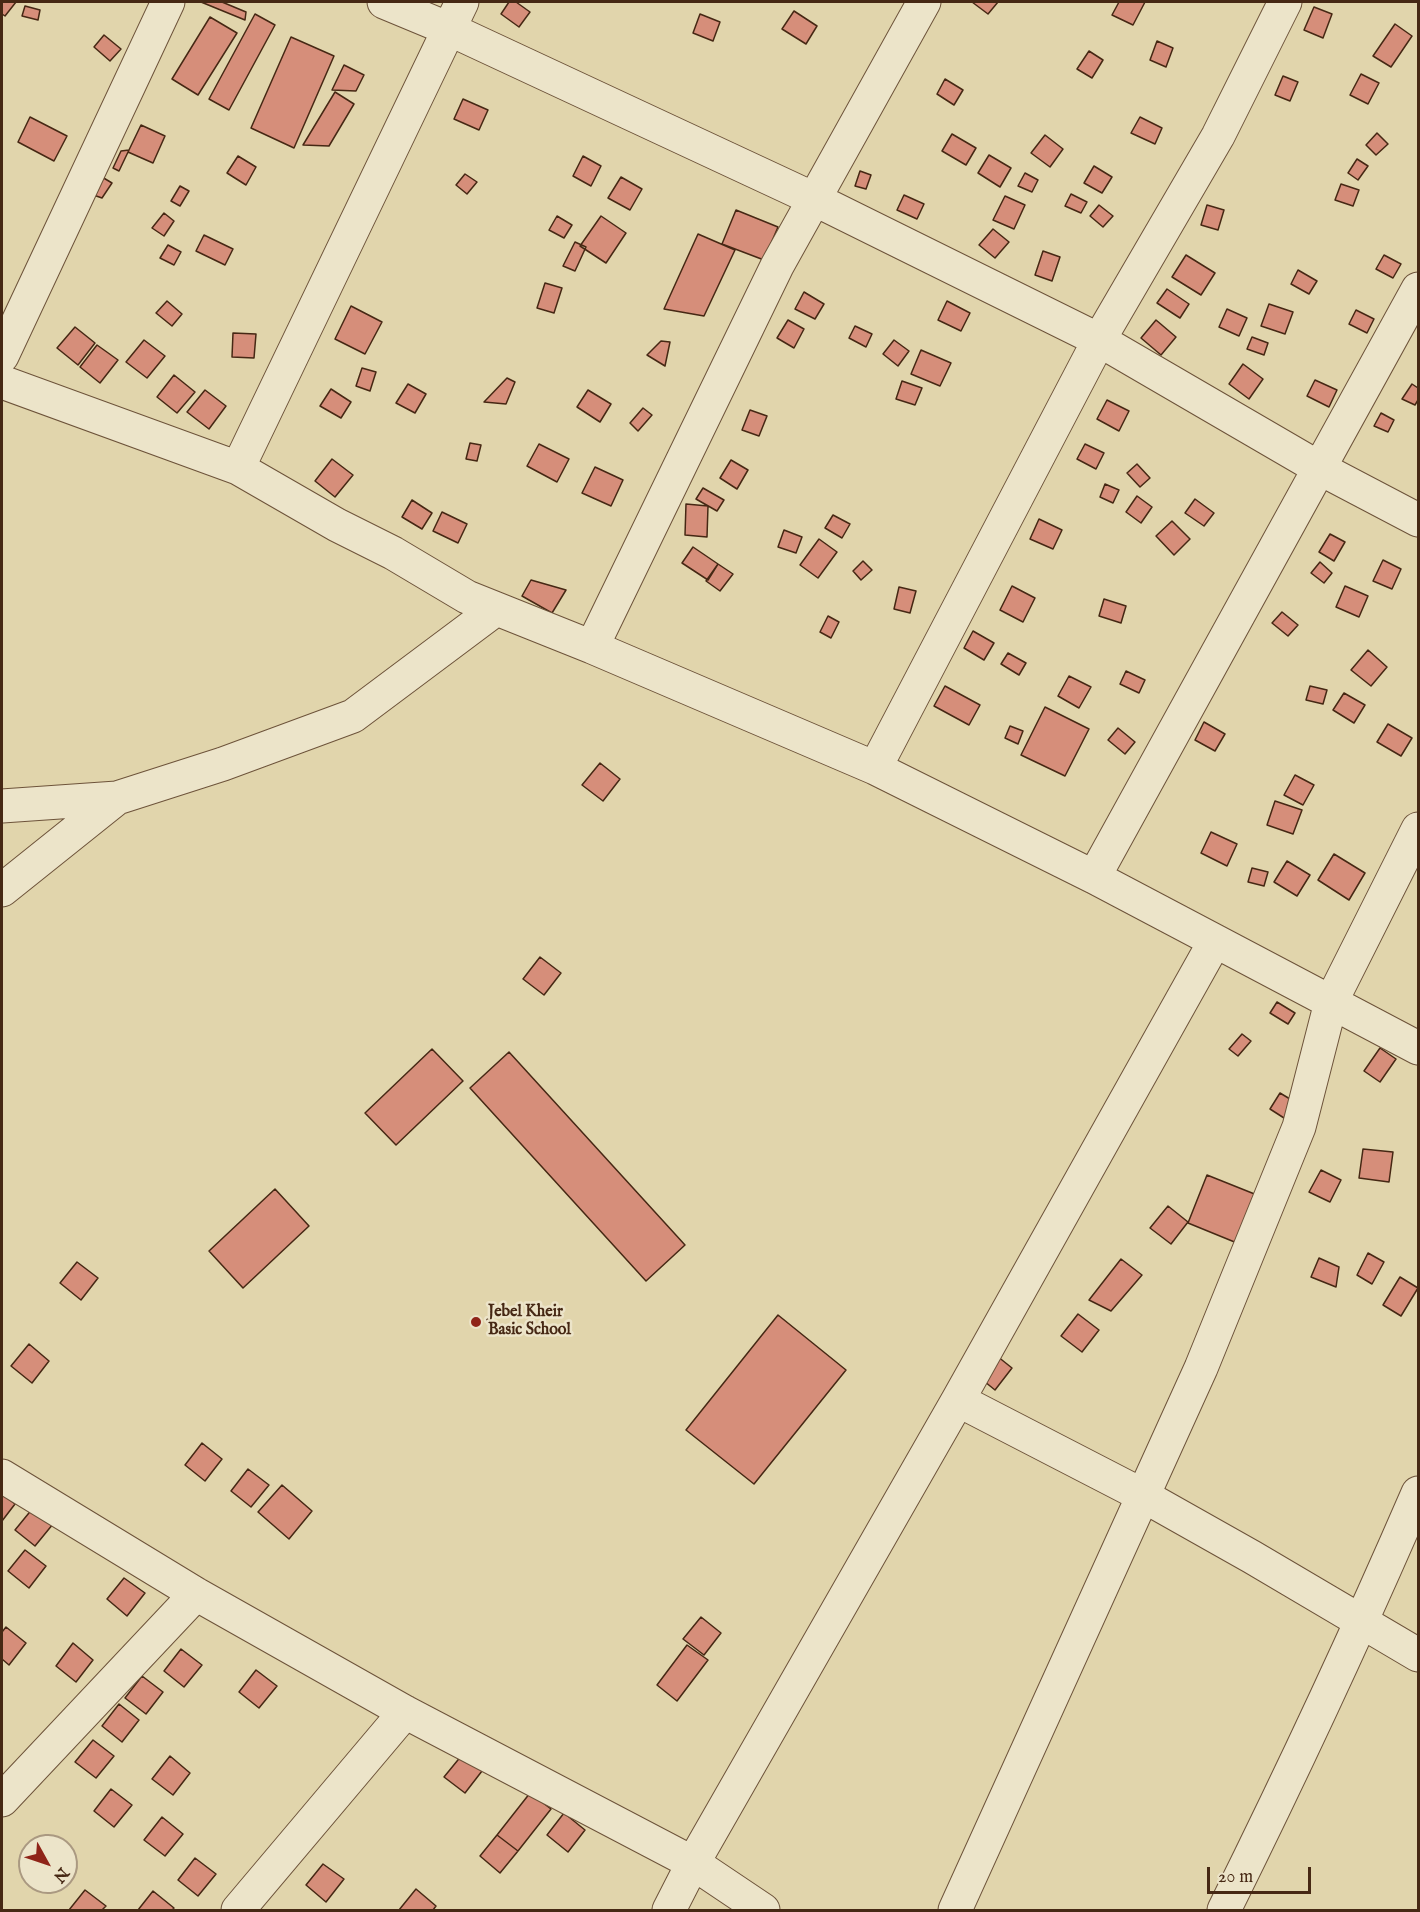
<!DOCTYPE html>
<style>
body{margin:0}
#map{position:relative;width:1420px;height:1912px;overflow:hidden;background:#e1d5ac;font-family:"IM FELL English",serif}
canvas{display:block}
.frame{position:absolute;inset:0;border:3px solid #462814;pointer-events:none}
.north{position:absolute;left:18px;top:1834px;width:60px;height:60px;box-sizing:border-box;background:#ece4c9;border:2px solid #aa9981;border-radius:50%;rotate:130deg;font-size:16px;font-weight:700;line-height:24px;text-align:center;color:#462814}
.north::after{content:'';display:block;margin:auto;width:21px;height:27px;background:#8f2418;clip-path:polygon(50% 0,100% 100%,50% 72%,0 100%)}
.scale{position:absolute;left:1207px;top:1867px;width:104px;height:27px;box-sizing:border-box;border:3px solid #462814;border-top:0;padding-left:8px;font-size:18px;line-height:21px;white-space:nowrap;color:#462814;-webkit-text-stroke:4px #ece4c9;paint-order:stroke}
</style>
<div id="map">
<canvas width="1420" height="1912"></canvas>
<div class="frame"></div>
<div class="north">N</div>
<div class="scale">20 m</div>
</div>
<script>
const ctx = document.querySelector('canvas').getContext('2d');
ctx.lineJoin = 'round';
function paint(path, color) {
  ctx.fillStyle = color;
  ctx.fill(path, 'evenodd');
}
function strokePath(path, color, width, dash) {
  ctx.strokeStyle = color;
  ctx.lineWidth = width;
  ctx.lineCap = dash ? 'butt' : 'round';
  ctx.setLineDash(dash || []);
  ctx.stroke(path);
}
function drawText(font, color, halo, rows, align = 'center') {
  ctx.font = font + ' "IM FELL English",serif';
  ctx.lineWidth = 5;
  ctx.setLineDash([]);
  ctx.textBaseline = 'middle';
  ctx.strokeStyle = halo;
  ctx.fillStyle = color;
  for (const [text, x, y, turn = 0] of rows) {
    ctx.save();
    ctx.translate(x, y);
    ctx.rotate((+turn || 0) * Math.PI / 180);
    ctx.textAlign = isNaN(turn) ? turn : align;
    if (halo) ctx.strokeText(text, 0, 0);
    ctx.fillText(text, 0, 0);
    ctx.restore();
  }
}
const building = new Path2D(`
 M 2,2 L 16,2 L 5,16 L 2,14 Z
 M 201,2 L 222,2 L 246,12 L 245,20 Z
 M 509,2 L 516,2 L 530,12 L 519,27 L 501,14 Z
 M 972,2 L 998,2 L 988,14 Z
 M 1119,2 L 1145,2 L 1133,25 L 1112,15 Z
 M 25,6 L 40,10 L 38,20 L 22,16 Z
 M 1314,7 L 1332,14 L 1323,38 L 1304,30 Z
 M 794,11 L 817,26 L 806,44 L 782,29 Z
 M 255,14 L 275,25 L 229,110 L 209,99 Z
 M 700,14 L 720,22 L 713,41 L 693,33 Z
 M 210,17 L 237,33 L 198,95 L 172,79 Z
 M 1395,24 L 1412,36 L 1391,67 L 1373,56 Z
 M 104,35 L 121,49 L 110,61 L 94,47 Z
 M 291,37 L 334,56 L 294,148 L 251,128 Z
 M 1157,41 L 1173,48 L 1166,67 L 1150,60 Z
 M 1089,51 L 1103,60 L 1092,78 L 1077,69 Z
 M 344,65 L 364,75 L 356,91 L 332,90 Z
 M 1361,74 L 1379,83 L 1368,104 L 1350,95 Z
 M 1283,76 L 1298,82 L 1290,101 L 1275,95 Z
 M 945,79 L 963,90 L 954,105 L 937,94 Z
 M 335,92 L 354,104 L 329,146 L 303,145 Z
 M 463,99 L 488,110 L 479,130 L 454,119 Z
 M 30,117 L 67,136 L 54,161 L 18,142 Z
 M 1140,117 L 1162,128 L 1155,144 L 1131,133 Z
 M 141,125 L 165,136 L 153,163 L 128,152 Z
 M 1377,133 L 1388,144 L 1376,155 L 1366,145 Z
 M 952,134 L 976,148 L 966,165 L 942,151 Z
 M 1045,135 L 1063,149 L 1050,167 L 1031,153 Z
 M 129,150 L 119,171 L 113,168 L 121,151 Z
 M 989,155 L 1011,168 L 1000,187 L 978,173 Z
 M 238,156 L 256,167 L 246,185 L 227,173 Z
 M 583,156 L 601,166 L 591,186 L 573,176 Z
 M 1357,159 L 1368,166 L 1358,180 L 1348,173 Z
 M 1094,166 L 1112,177 L 1102,193 L 1084,183 Z
 M 860,171 L 871,175 L 866,189 L 855,186 Z
 M 1025,173 L 1038,180 L 1032,192 L 1018,186 Z
 M 465,174 L 477,182 L 467,194 L 456,185 Z
 M 102,177 L 112,183 L 102,198 L 85,192 Z
 M 621,177 L 642,189 L 630,210 L 608,198 Z
 M 1341,184 L 1359,190 L 1353,206 L 1335,200 Z
 M 180,186 L 189,191 L 180,206 L 171,201 Z
 M 1071,194 L 1087,202 L 1081,213 L 1065,206 Z
 M 904,195 L 924,204 L 917,219 L 897,210 Z
 M 1005,196 L 1025,205 L 1014,229 L 993,220 Z
 M 1099,205 L 1113,216 L 1103,227 L 1090,216 Z
 M 1207,205 L 1224,210 L 1218,230 L 1201,225 Z
 M 736,210 L 778,227 L 764,260 L 722,244 Z
 M 164,213 L 174,221 L 164,236 L 152,228 Z
 M 557,216 L 572,225 L 564,238 L 549,230 Z
 M 601,216 L 626,233 L 606,263 L 580,246 Z
 M 993,229 L 1009,242 L 995,258 L 979,245 Z
 M 698,234 L 735,250 L 704,316 L 664,309 Z
 M 204,235 L 233,249 L 225,265 L 196,251 Z
 M 575,242 L 586,247 L 575,271 L 563,266 Z
 M 168,245 L 181,252 L 174,265 L 160,258 Z
 M 1043,251 L 1060,257 L 1052,281 L 1035,275 Z
 M 1186,255 L 1215,273 L 1201,295 L 1172,277 Z
 M 1384,255 L 1401,264 L 1393,278 L 1376,269 Z
 M 1298,270 L 1317,281 L 1309,294 L 1291,284 Z
 M 545,283 L 562,288 L 554,313 L 537,308 Z
 M 1167,289 L 1189,304 L 1180,318 L 1157,303 Z
 M 804,292 L 824,304 L 815,319 L 795,309 Z
 M 167,301 L 182,314 L 172,326 L 156,313 Z
 M 947,301 L 970,313 L 961,331 L 938,320 Z
 M 1269,304 L 1293,312 L 1285,334 L 1261,326 Z
 M 351,306 L 382,322 L 365,354 L 335,339 Z
 M 1227,309 L 1247,318 L 1239,336 L 1219,327 Z
 M 1356,310 L 1374,319 L 1367,333 L 1349,324 Z
 M 788,320 L 804,329 L 794,348 L 777,338 Z
 M 1156,320 L 1176,337 L 1161,355 L 1141,338 Z
 M 855,326 L 872,334 L 866,347 L 849,338 Z
 M 75,327 L 95,343 L 78,365 L 57,348 Z
 M 233,333 L 256,334 L 254,358 L 232,357 Z
 M 1252,337 L 1268,343 L 1264,355 L 1247,349 Z
 M 144,340 L 165,356 L 147,378 L 126,362 Z
 M 894,340 L 909,351 L 898,366 L 883,354 Z
 M 661,341 L 670,342 L 665,366 L 647,355 Z
 M 97,345 L 118,360 L 100,383 L 80,367 Z
 M 921,350 L 951,363 L 940,386 L 911,374 Z
 M 1243,364 L 1263,379 L 1249,399 L 1229,384 Z
 M 362,368 L 376,372 L 370,391 L 356,386 Z
 M 174,375 L 195,392 L 177,413 L 157,397 Z
 M 507,378 L 515,382 L 506,404 L 484,402 Z
 M 1315,380 L 1337,390 L 1329,407 L 1307,396 Z
 M 902,381 L 922,388 L 915,405 L 896,399 Z
 M 408,384 L 426,394 L 415,413 L 396,403 Z
 M 1412,384 L 1418,388 L 1418,400 L 1415,405 L 1402,399 Z
 M 331,389 L 351,402 L 341,418 L 320,406 Z
 M 205,390 L 226,406 L 209,429 L 187,412 Z
 M 588,390 L 611,404 L 600,422 L 577,407 Z
 M 1107,400 L 1129,411 L 1119,431 L 1097,419 Z
 M 643,408 L 652,415 L 638,431 L 630,423 Z
 M 750,410 L 767,416 L 759,436 L 742,430 Z
 M 1381,413 L 1394,420 L 1388,432 L 1374,426 Z
 M 470,443 L 481,445 L 477,461 L 466,459 Z
 M 539,444 L 569,459 L 557,482 L 527,466 Z
 M 1085,444 L 1104,453 L 1096,469 L 1077,459 Z
 M 332,459 L 353,475 L 335,497 L 315,481 Z
 M 731,460 L 748,470 L 737,489 L 720,478 Z
 M 1137,464 L 1150,478 L 1140,487 L 1127,473 Z
 M 595,467 L 623,480 L 611,506 L 582,493 Z
 M 1105,484 L 1119,490 L 1113,503 L 1100,497 Z
 M 703,488 L 724,500 L 717,511 L 696,499 Z
 M 1137,496 L 1152,507 L 1141,523 L 1126,512 Z
 M 1195,499 L 1214,513 L 1204,526 L 1185,513 Z
 M 412,500 L 432,513 L 422,529 L 402,517 Z
 M 686,504 L 708,506 L 707,537 L 685,535 Z
 M 442,512 L 467,524 L 458,543 L 433,531 Z
 M 833,515 L 850,524 L 842,538 L 825,528 Z
 M 1039,519 L 1062,530 L 1053,549 L 1030,539 Z
 M 1172,521 L 1190,539 L 1174,555 L 1156,536 Z
 M 784,530 L 802,537 L 796,553 L 778,547 Z
 M 1330,534 L 1345,542 L 1334,561 L 1319,552 Z
 M 819,539 L 837,552 L 818,578 L 800,565 Z
 M 693,547 L 718,564 L 708,580 L 682,563 Z
 M 1383,560 L 1401,569 L 1392,589 L 1373,581 Z
 M 863,561 L 872,570 L 861,580 L 853,571 Z
 M 1320,562 L 1332,573 L 1324,583 L 1311,573 Z
 M 718,564 L 733,574 L 720,591 L 706,581 Z
 M 531,580 L 566,590 L 552,613 L 522,596 Z
 M 1012,586 L 1035,598 L 1023,622 L 1000,610 Z
 M 1345,586 L 1368,596 L 1359,617 L 1336,607 Z
 M 899,587 L 916,591 L 910,613 L 894,609 Z
 M 1104,599 L 1126,606 L 1121,623 L 1099,616 Z
 M 1282,612 L 1298,625 L 1288,636 L 1272,623 Z
 M 828,616 L 839,622 L 831,638 L 820,632 Z
 M 973,631 L 994,643 L 984,660 L 964,648 Z
 M 1368,650 L 1387,667 L 1371,686 L 1351,670 Z
 M 1008,653 L 1026,663 L 1019,675 L 1001,664 Z
 M 1126,671 L 1145,680 L 1139,693 L 1120,684 Z
 M 1069,676 L 1091,687 L 1079,708 L 1058,696 Z
 M 945,686 L 980,705 L 969,725 L 934,706 Z
 M 1310,686 L 1327,690 L 1323,704 L 1306,700 Z
 M 1344,693 L 1365,705 L 1354,723 L 1333,710 Z
 M 1045,707 L 1089,729 L 1065,776 L 1021,755 Z
 M 1204,722 L 1225,734 L 1215,751 L 1195,740 Z
 M 1388,724 L 1412,738 L 1401,756 L 1377,742 Z
 M 1010,726 L 1023,731 L 1018,744 L 1005,738 Z
 M 1118,728 L 1135,742 L 1125,754 L 1108,740 Z
 M 600,763 L 620,779 L 603,801 L 582,785 Z
 M 1295,775 L 1314,785 L 1303,805 L 1284,795 Z
 M 1275,801 L 1302,810 L 1293,834 L 1267,825 Z
 M 1211,832 L 1237,844 L 1227,866 L 1201,853 Z
 M 1334,854 L 1365,873 L 1349,900 L 1318,880 Z
 M 1287,861 L 1310,875 L 1297,896 L 1274,882 Z
 M 1252,868 L 1268,872 L 1264,886 L 1248,882 Z
 M 540,957 L 561,973 L 544,995 L 523,979 Z
 M 1277,1002 L 1295,1013 L 1288,1024 L 1270,1013 Z
 M 1242,1034 L 1251,1041 L 1238,1056 L 1229,1049 Z
 M 1380,1048 L 1396,1059 L 1380,1082 L 1364,1071 Z
 M 432,1049 L 463,1081 L 396,1145 L 365,1113 Z
 M 509,1052 L 685,1245 L 646,1281 L 470,1088 Z
 M 1280,1093 L 1295,1102 L 1284,1118 L 1270,1109 Z
 M 1363,1149 L 1393,1152 L 1389,1182 L 1359,1178 Z
 M 1321,1170 L 1341,1180 L 1330,1202 L 1309,1192 Z
 M 1207,1175 L 1257,1195 L 1237,1243 L 1188,1223 Z
 M 275,1189 L 309,1226 L 243,1288 L 209,1251 Z
 M 1168,1206 L 1188,1222 L 1171,1244 L 1150,1228 Z
 M 1368,1253 L 1384,1262 L 1372,1284 L 1357,1275 Z
 M 1319,1258 L 1339,1267 L 1336,1287 L 1311,1277 Z
 M 1121,1259 L 1142,1275 L 1111,1311 L 1089,1300 Z
 M 77,1262 L 98,1278 L 81,1300 L 60,1283 Z
 M 1400,1277 L 1418,1288 L 1401,1316 L 1383,1305 Z
 M 1078,1314 L 1099,1330 L 1082,1352 L 1061,1336 Z
 M 778,1315 L 846,1370 L 754,1484 L 686,1430 Z
 M 29,1344 L 49,1361 L 32,1383 L 11,1366 Z
 M 992,1352 L 1012,1368 L 995,1390 L 974,1373 Z
 M 202,1443 L 222,1459 L 205,1481 L 185,1465 Z
 M 248,1469 L 269,1485 L 251,1507 L 231,1491 Z
 M 282,1485 L 312,1511 L 289,1539 L 258,1512 Z
 M 2,1494 L 15,1504 L 2,1521 Z
 M 33,1508 L 53,1524 L 35,1546 L 15,1530 Z
 M 25,1550 L 46,1566 L 29,1588 L 8,1571 Z
 M 124,1578 L 145,1593 L 127,1616 L 107,1599 Z
 M 701,1617 L 721,1633 L 704,1655 L 683,1639 Z
 M 6,1627 L 26,1643 L 9,1665 L 2,1659 L 2,1632 Z
 M 73,1643 L 93,1660 L 76,1682 L 56,1666 Z
 M 687,1645 L 708,1660 L 677,1701 L 657,1685 Z
 M 181,1649 L 202,1665 L 184,1687 L 164,1671 Z
 M 256,1670 L 277,1686 L 259,1708 L 239,1692 Z
 M 142,1676 L 163,1692 L 146,1714 L 125,1698 Z
 M 119,1704 L 139,1720 L 122,1742 L 102,1726 Z
 M 93,1740 L 114,1756 L 96,1778 L 75,1762 Z
 M 462,1755 L 482,1771 L 465,1793 L 444,1777 Z
 M 170,1756 L 190,1773 L 173,1795 L 152,1779 Z
 M 111,1789 L 132,1805 L 114,1827 L 94,1811 Z
 M 530,1793 L 551,1809 L 518,1851 L 497,1835 Z
 M 564,1813 L 585,1830 L 568,1852 L 547,1835 Z
 M 162,1817 L 183,1834 L 165,1856 L 144,1840 Z
 M 497,1835 L 518,1851 L 500,1873 L 480,1856 Z
 M 195,1858 L 216,1874 L 198,1896 L 178,1880 Z
 M 323,1864 L 344,1879 L 326,1902 L 306,1885 Z
 M 416,1889 L 436,1906 L 433,1910 L 399,1910 Z
 M 85,1890 L 106,1906 L 102,1910 L 69,1910 Z
 M 153,1891 L 174,1908 L 172,1910 L 138,1910 Z`);
const minor = new Path2D(`
 M 384,2 L 449,29 L 814,199 L 1099,340 L 1319,468 L 1418,520
 M 2,356 L 168,2
 M 2,382 L 238,468 L 337,525 L 393,553 L 467,597 L 592,647 L 875,768 L 1094,877 L 1418,1048
 M 238,468 L 462,2
 M 592,647 L 777,266 L 924,2
 M 875,768 L 1099,340 L 1218,136 L 1285,2
 M 2,806 L 117,798 L 223,764 L 353,716 L 496,609
 M 1094,877 L 1418,289
 M 2,890 L 117,798
 M 958,1400 L 1142,1495 L 1252,1557 L 1418,1655
 M 2,1476 L 196,1594 L 405,1712 L 693,1863 L 763,1910
 M 2,1800 L 196,1594
 M 238,1910 L 405,1712
 M 669,1910 L 693,1863 L 958,1400 L 1215,941
 M 955,1910 L 1201,1368 L 1299,1127 L 1331,1002 L 1418,829
 M 1224,1910 C 1292,1773 1357,1634 1418,1493`);
const markers = [
 [476,1322,6,"#8f2418"]
];
const poiNames = [
 ["Jebel Kheir",488,1313],
 ["Basic School",488,1331]
];
paint(building, '#d68e7a');
strokePath(building, '#462814', 1.5);
strokePath(minor, '#6d533a', 35);
strokePath(minor, '#ece4c9', 33);
for (const [x, y, r, color] of markers) {
  const dot = new Path2D();
  dot.arc(x, y, r, 0, 2 * Math.PI);
  ctx.fillStyle = color;
  ctx.fill(dot);
  strokePath(dot, '#ece4c9', 2);
}
drawText('bold 16px', '#462814', '#ece4c9', poiNames, 'left');
</script>
